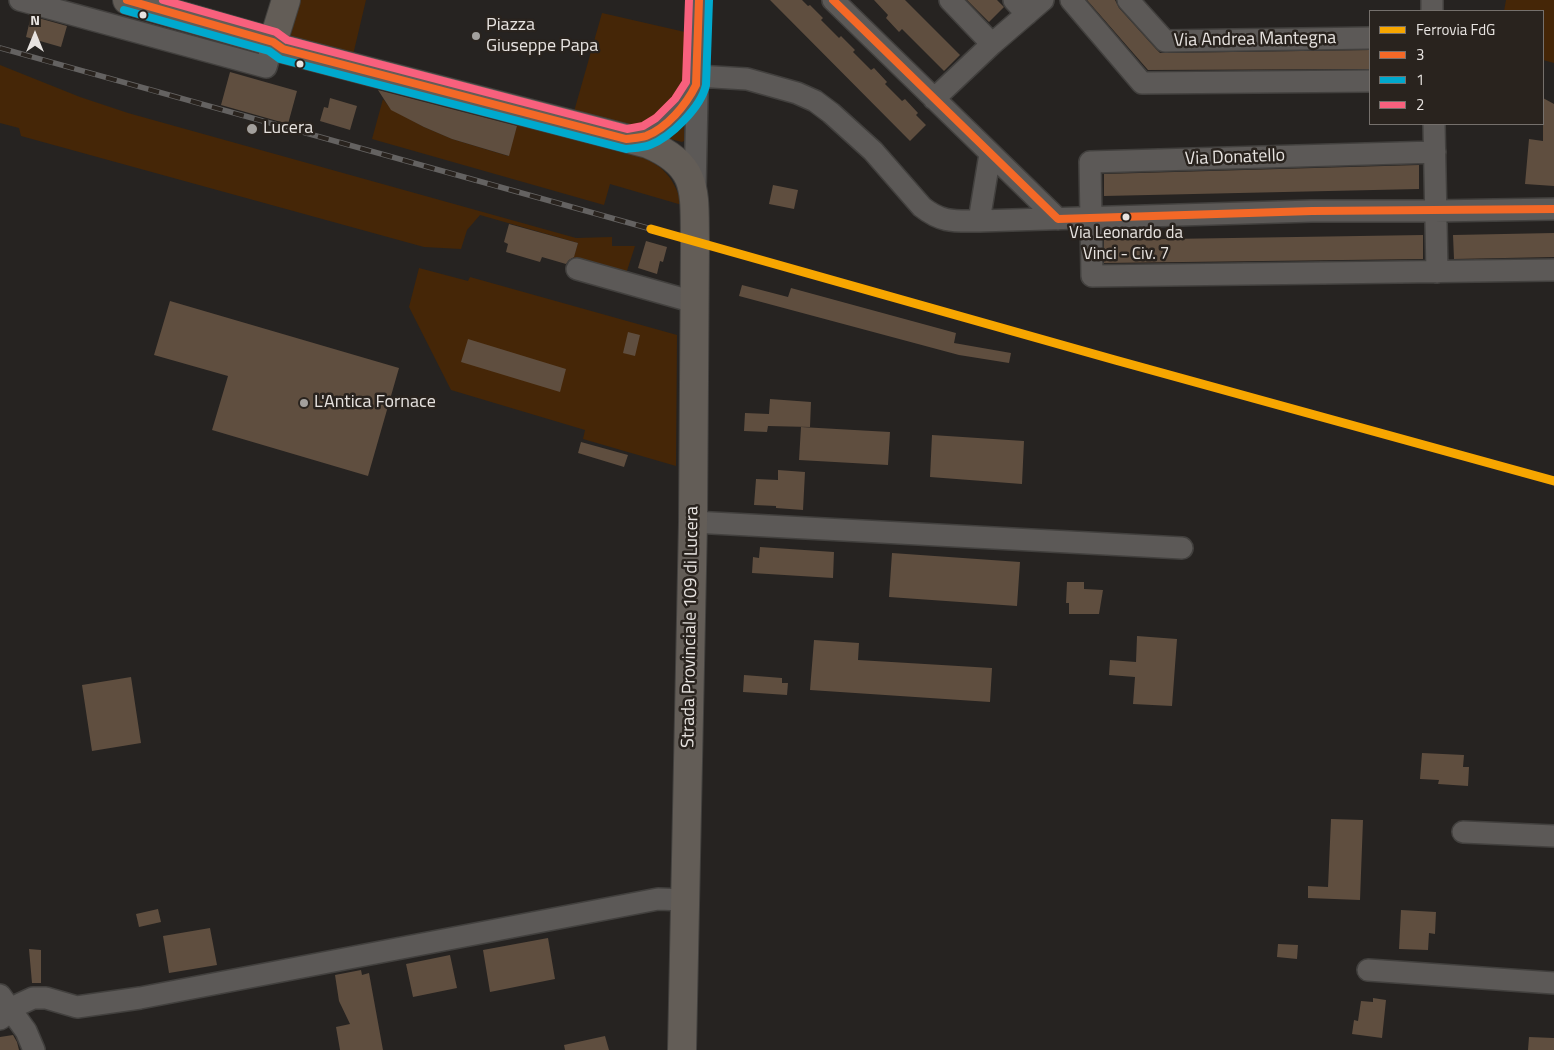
<!DOCTYPE html>
<style>
body{margin:0}
#map{position:relative;width:1554px;height:1050px;overflow:hidden;background:#262321;font-family:"Titillium Web",sans-serif}
canvas{display:block}
.legend{position:absolute;left:1369px;top:10px;width:175px;height:115px;box-sizing:border-box;background:#29231e;border:1px solid #75706c;margin:0;padding:6px 9px;list-style:none;font-size:15px;color:#e7e3e0}
.legend li{display:flex;align-items:center;gap:10px;height:25px}
.legend b{width:25px;border:1px solid #75706c}
.north{position:absolute;left:10px;top:10px;width:50px;height:50px;-webkit-text-stroke:4px #29231e;paint-order:stroke;rotate:0deg;font-size:14px;font-weight:700;line-height:20px;text-align:center;color:#e7e3e0}
.north::after{content:'';display:block;margin:auto;width:18px;height:22px;background:#e7e3e0;clip-path:polygon(50% 0,100% 100%,50% 72%,0 100%)}
</style>
<div id="map">
<canvas width="1554" height="1050"></canvas>
<ul class="legend">
<li><b style="height:6px;background:#f7a600"></b>Ferrovia FdG</li>
<li><b style="height:6px;background:#f36827"></b>3</li>
<li><b style="height:6px;background:#00a9ce"></b>1</li>
<li><b style="height:6px;background:#f8607d"></b>2</li>
</ul>
<div class="north">N</div>
</div>
<script>
const ctx = document.querySelector('canvas').getContext('2d');
ctx.lineJoin = 'round';
function paint(path, color) {
  ctx.fillStyle = color;
  ctx.fill(path, 'evenodd');
}
function strokePath(path, color, width, dash) {
  ctx.strokeStyle = color;
  ctx.lineWidth = width;
  ctx.lineCap = dash ? 'butt' : 'round';
  ctx.setLineDash(dash || []);
  ctx.stroke(path);
}
function drawText(font, color, halo, rows, align = 'center') {
  ctx.font = font + ' "Titillium Web",sans-serif';
  ctx.lineWidth = 5;
  ctx.setLineDash([]);
  ctx.textBaseline = 'middle';
  ctx.strokeStyle = halo;
  ctx.fillStyle = color;
  for (const [text, x, y, turn = 0] of rows) {
    ctx.save();
    ctx.translate(x, y);
    ctx.rotate((+turn || 0) * Math.PI / 180);
    ctx.textAlign = isNaN(turn) ? turn : align;
    if (halo) ctx.strokeText(text, 0, 0);
    ctx.fillText(text, 0, 0);
    ctx.restore();
  }
}
const green = new Path2D(`
 M 300,0 L 366,0 L 353,55 L 290,37 Z
 M 1506,0 L 1554,0 L 1554,63 L 1543,60 L 1543,11 L 1504,11 Z
 M 602,13 L 685,32 L 688,88 L 642,128 L 627,128 L 573,115 Z
 M 0,65 L 80,97 L 128,113 L 576,238 L 612,237 L 612,246 L 635,246 L 625,277 L 572,262 L 578,243 L 480,215 L 467,230 L 461,249 L 424,247 L 21,136 L 19,128 L 0,123 Z
 M 383,99 L 391,109 L 424,127 L 452,139 L 508,156 L 517,125 L 627,154 L 628,152 C 659,162 673,173 682,205 L 610,184 L 604,205 L 372,139 Z
 M 682,122 L 684,123 L 684,141 L 682,142 L 666,138 L 665,137 Z
 M 419,268 L 468,281 L 470,277 L 677,335 L 676,466 L 583,439 L 585,430 L 451,390 L 409,307 Z`);
const building = new Path2D(`
 M 770,0 L 802,0 L 808,6 L 810,5 L 823,18 L 821,20 L 839,38 L 841,36 L 855,50 L 853,52 L 871,70 L 874,68 L 887,82 L 885,84 L 902,101 L 905,99 L 918,113 L 916,115 L 926,125 L 910,141 Z
 M 874,0 L 905,0 L 960,55 L 944,71 L 902,29 L 899,32 L 886,18 L 888,15 Z
 M 967,0 L 997,0 L 1004,7 L 989,22 Z
 M 1087,0 L 1115,0 L 1119,8 L 1156,49 L 1160,53 L 1370,50 L 1370,69 L 1148,70 Z
 M 31,16 L 67,26 L 61,47 L 26,37 Z
 M 230,72 L 297,91 L 288,124 L 221,105 Z
 M 378,90 L 517,126 L 509,156 L 452,139 L 424,127 L 391,110 Z
 M 330,98 L 357,106 L 350,130 L 320,121 L 324,107 L 328,108 Z
 M 1543,98 L 1554,104 L 1554,186 L 1525,184 L 1529,139 L 1543,141 Z
 M 1419,165 L 1419,189 L 1104,196 L 1104,174 Z
 M 773,185 L 798,190 L 794,209 L 769,204 Z
 M 509,224 L 578,243 L 574,257 L 569,260 L 566,264 L 542,257 L 540,262 L 506,252 L 508,244 L 504,242 Z
 M 1554,233 L 1554,257 L 1454,259 L 1453,235 Z
 M 1423,235 L 1423,259 L 1104,263 L 1104,240 Z
 M 646,241 L 667,247 L 663,262 L 660,261 L 657,274 L 638,268 Z
 M 742,285 L 788,297 L 791,288 L 956,333 L 954,343 L 1011,353 L 1009,363 L 959,355 L 739,296 Z
 M 170,301 L 399,368 L 368,476 L 212,430 L 228,376 L 154,355 Z
 M 628,332 L 640,335 L 635,356 L 623,353 Z
 M 468,339 L 566,369 L 560,392 L 461,362 Z
 M 770,399 L 811,402 L 810,427 L 768,426 L 767,432 L 744,431 L 745,413 L 769,414 Z
 M 801,427 L 890,432 L 888,465 L 799,460 Z
 M 932,435 L 1024,441 L 1022,484 L 930,477 Z
 M 581,442 L 628,455 L 624,467 L 578,453 Z
 M 778,470 L 805,472 L 803,510 L 776,508 L 776,506 L 754,505 L 756,479 L 778,480 Z
 M 760,547 L 834,552 L 833,578 L 752,573 L 753,557 L 759,558 Z
 M 892,553 L 1020,562 L 1017,606 L 889,597 Z
 M 1067,582 L 1084,582 L 1084,589 L 1103,590 L 1099,614 L 1069,614 L 1069,603 L 1066,603 Z
 M 1137,636 L 1177,639 L 1172,706 L 1133,704 L 1135,677 L 1109,675 L 1110,660 L 1136,662 Z
 M 814,640 L 859,643 L 858,660 L 992,668 L 990,702 L 810,690 Z
 M 744,675 L 782,678 L 782,683 L 788,683 L 787,695 L 743,692 Z
 M 131,677 L 141,743 L 92,751 L 82,685 Z
 M 1422,753 L 1464,755 L 1463,767 L 1469,767 L 1468,786 L 1438,784 L 1439,780 L 1420,779 Z
 M 1331,819 L 1363,820 L 1360,900 L 1308,898 L 1308,886 L 1328,887 Z
 M 158,909 L 161,922 L 139,927 L 136,914 Z
 M 1401,910 L 1436,912 L 1435,934 L 1429,933 L 1428,950 L 1399,949 Z
 M 210,928 L 217,965 L 169,973 L 163,936 Z
 M 548,938 L 555,979 L 490,992 L 483,950 Z
 M 1278,944 L 1298,945 L 1297,959 L 1277,957 Z
 M 29,949 L 41,950 L 41,983 L 32,983 Z
 M 450,955 L 457,988 L 413,997 L 406,964 Z
 M 361,970 L 362,975 L 369,973 L 383,1050 L 340,1050 L 336,1027 L 350,1024 L 339,1001 L 335,975 Z
 M 1373,998 L 1386,1000 L 1382,1038 L 1352,1034 L 1354,1020 L 1358,1021 L 1361,1001 L 1373,1002 Z
 M 13,1035 L 17,1042 L 19,1050 L 0,1050 L 0,1037 Z
 M 605,1036 L 609,1050 L 565,1050 L 564,1045 Z
 M 1529,1037 L 1554,1038 L 1554,1050 L 1528,1050 Z`);
const minor = new Path2D(`
 M 20,0 L 266,67 L 273,42
 M 833,0 L 1058,219
 M 950,0 L 992,44
 M 1014,0 L 1027,14
 M 1071,0 L 1142,83 L 1370,81
 M 1128,0 L 1165,41 L 1370,38
 M 1432,0 L 1432,11
 M 697,76 L 747,79 L 797,93 L 815,101 L 831,113 L 873,151 L 922,207 C 942,223 955,221 979,221 L 1312,211 L 1435,211 L 1554,209
 M 934,99 L 992,44 L 1043,0
 M 1434,124 L 1437,272
 M 627,139 C 635,138 643,138 651,134 C 665,128 690,100 696,85
 M 1435,152 L 1090,162 L 1092,276 L 1554,270
 M 695,191 L 699,0
 M 979,221 L 990,154
 M 577,269 L 694,302
 M 693,522 L 1182,548
 M 1463,832 L 1554,836
 M 1368,970 L 1554,983
 M 0,995 L 26,1031 L 34,1050
 M 0,1019 L 20,1004 L 33,998 L 46,998 L 77,1007 L 140,998 L 658,899 L 685,900`);
const major = new Path2D(`
 M 127,0 L 273,42 L 283,49 L 648,144 C 700,166 694,192 695,242 L 693,522 L 682,1050
 M 273,42 L 286,0`);
const rail = new Path2D(`
 M 0,48 L 651,229`);
const bus1 = new Path2D(`
 M 127,0 L 273,42 L 283,49 L 626,139 C 633,138 640,138 646,136 C 667,128 686,105 696,85 L 699,0
 M 833,0 L 1058,219 L 1312,211 L 1554,209`);
const bus2 = new Path2D(`
 M 124,10 L 269,51 L 280,59 L 626,149 C 634,148 642,148 650,145 C 671,137 701,107 706,85 L 709,0`);
const bus3 = new Path2D(`
 M 163,0 L 276,32 L 287,40 L 627,129 L 643,126 L 656,118 L 675,99 L 686,82 L 689,0`);
const rail1 = new Path2D(`
 M 651,229 L 1115,360 L 1554,481`);
const markers = [
 [143,15,4.5,"#e7e3e0"],
 [476,36,5,"#a3a09d"],
 [300,64,4.5,"#e7e3e0"],
 [252,129,6,"#a3a09d"],
 [1126,217,4.5,"#e7e3e0"],
 [304,403,5,"#a3a09d"]
];
const busNames = [
 ["Via Leonardo da",1126,234],
 ["Vinci - Civ. 7",1126,255]
];
const poiNames = [
 ["Piazza",486,26],
 ["Giuseppe Papa",486,47],
 ["Lucera",263,129],
 ["L'Antica Fornace",314,403]
];
const streetNames = [
 ["Via Andrea Mantegna",1255,40,-1],
 ["Via Donatello",1235,158,-2],
 ["Strada Provinciale 109 di Lucera",691,627,-89]
];
paint(green, '#452607');
paint(building, '#5f4e3f');
strokePath(minor, '#42403e', 24);
strokePath(major, '#42403e', 30);
strokePath(minor, '#5c5957', 21);
strokePath(major, '#635d57', 28);
strokePath(rail, '#646261', 5.5);
strokePath(rail, '#29231e', 4, [11]);
strokePath(bus1, '#f36827', 8);
strokePath(bus2, '#00a9ce', 8);
strokePath(bus3, '#f8607d', 8);
strokePath(rail1, '#f7a600', 9);
for (const [x, y, r, color] of markers) {
  const dot = new Path2D();
  dot.arc(x, y, r, 0, 2 * Math.PI);
  ctx.fillStyle = color;
  ctx.fill(dot);
  strokePath(dot, '#29231e', 2);
}
drawText('17px', '#e7e3e0', '#29231e', busNames);
drawText('18px', '#e7e3e0', '#29231e', poiNames, 'left');
drawText('18px', '#e7e3e0', '#29231e', streetNames);
</script>
